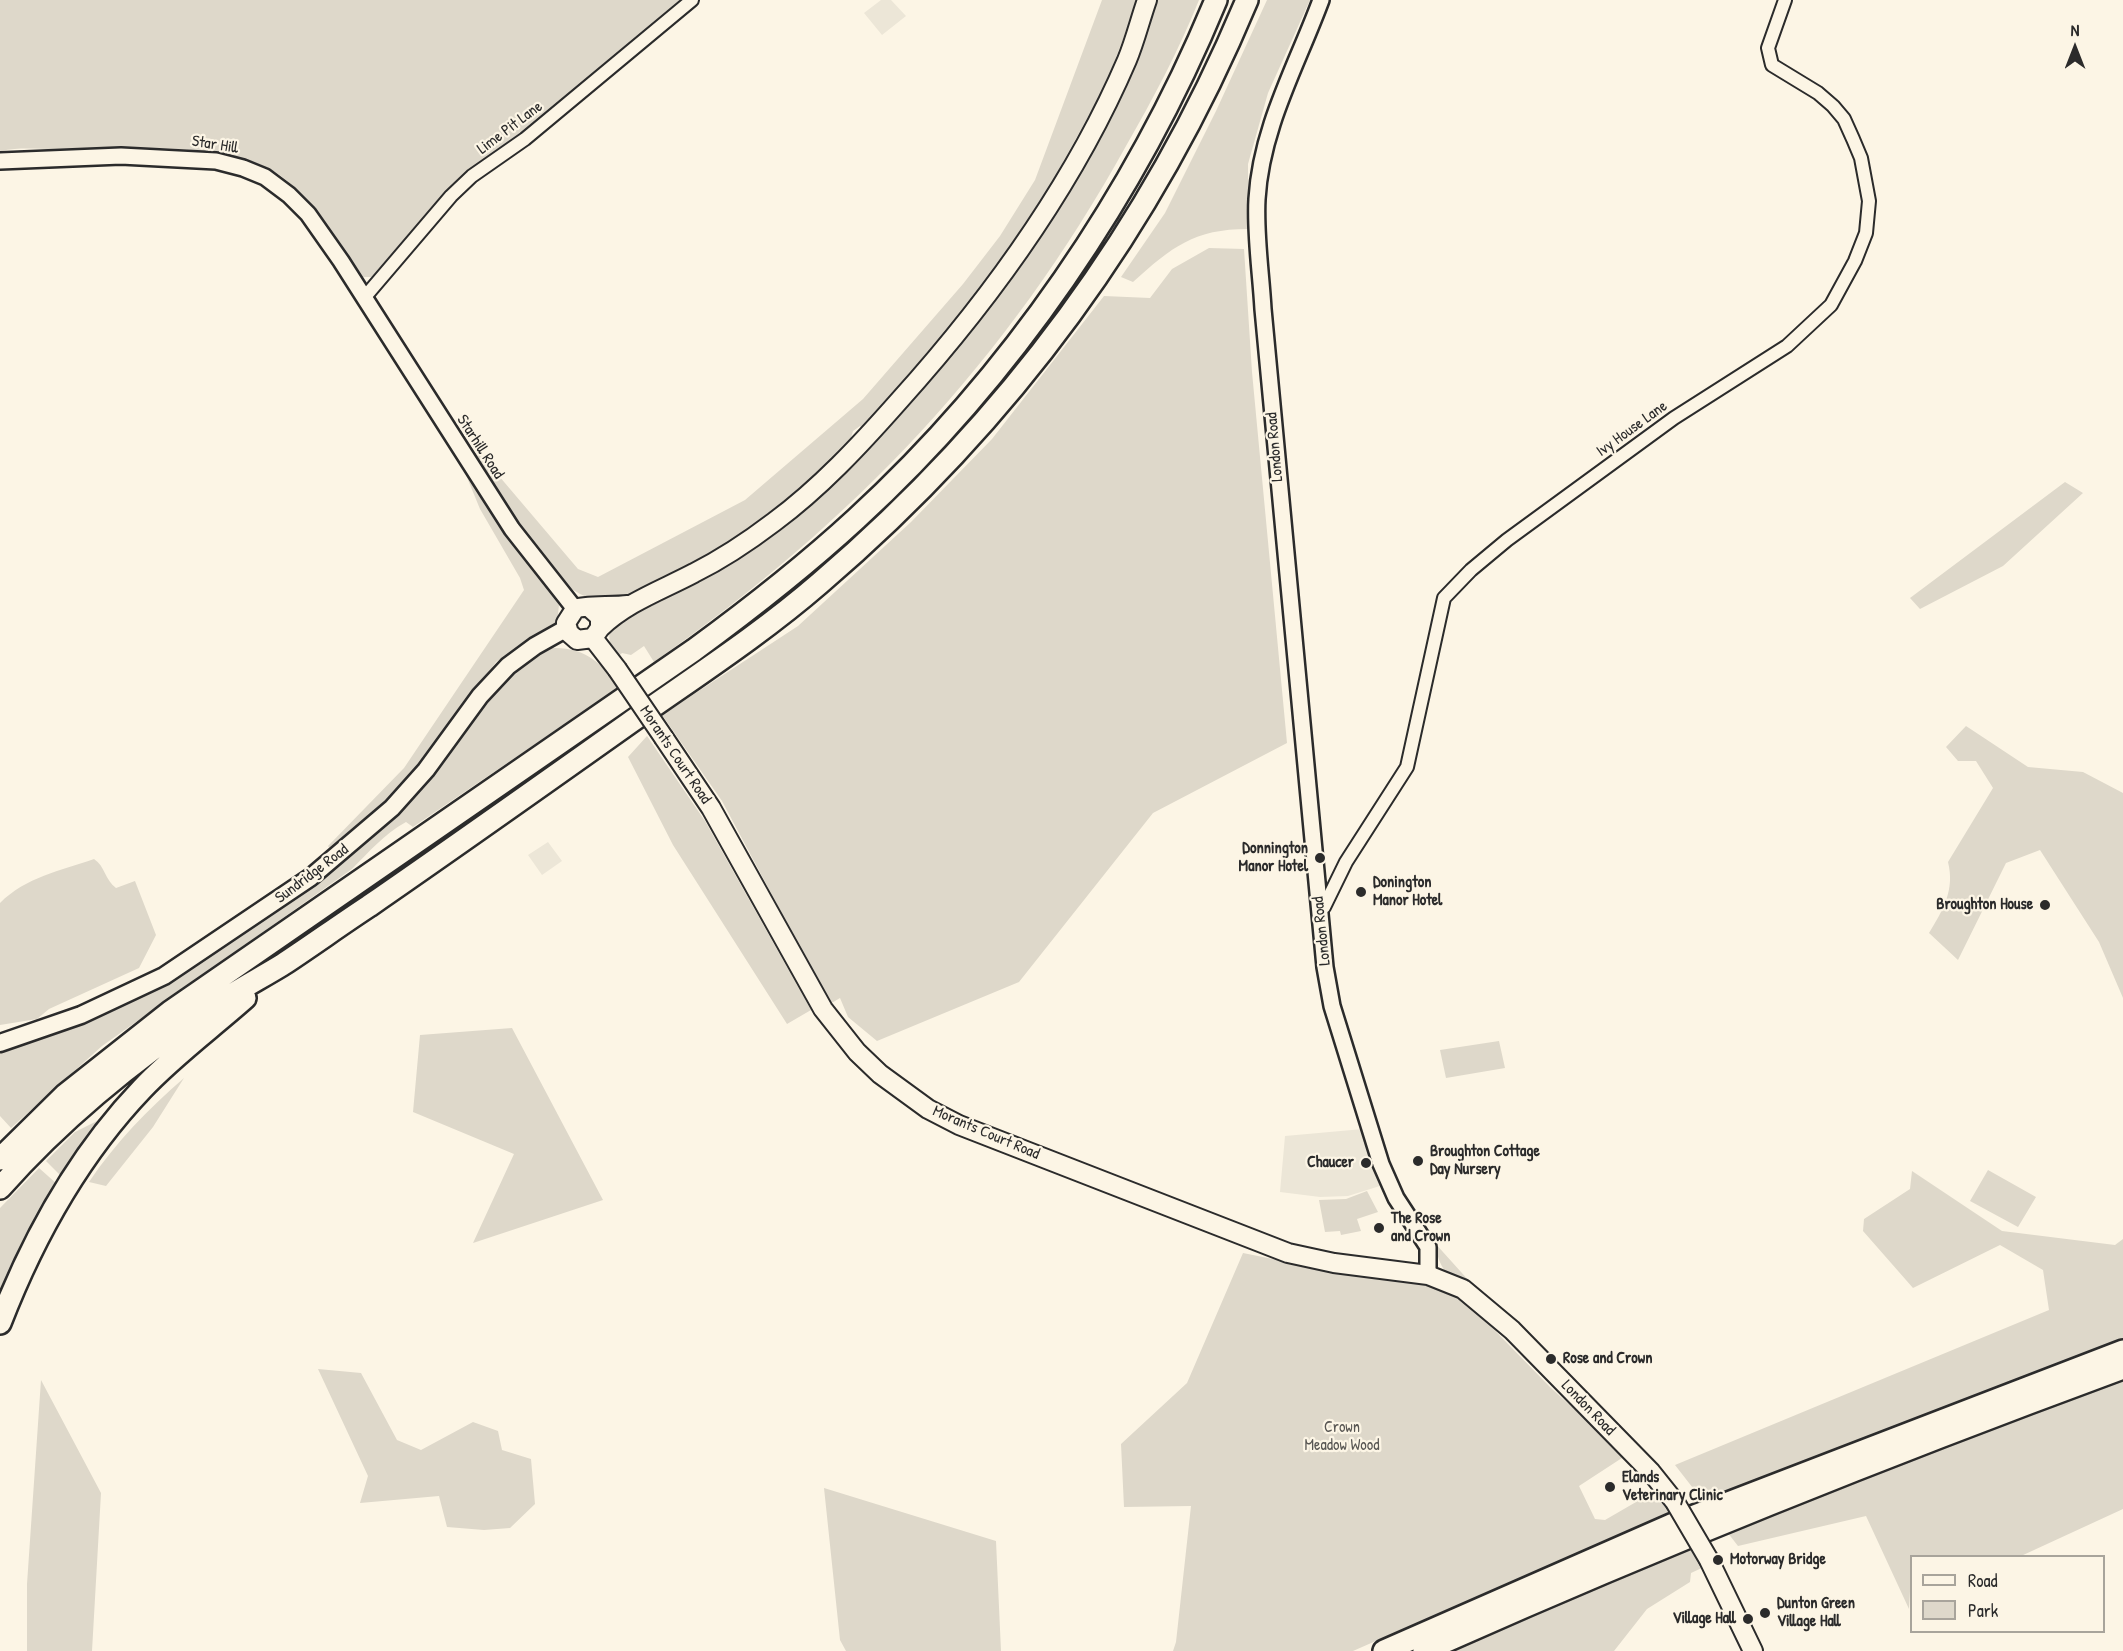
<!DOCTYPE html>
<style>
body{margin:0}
#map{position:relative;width:2123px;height:1651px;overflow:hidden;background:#fcf5e5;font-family:"Patrick Hand",sans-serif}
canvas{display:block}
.legend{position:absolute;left:1910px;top:1555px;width:195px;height:78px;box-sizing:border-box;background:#fcf5e5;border:2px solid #a8a49b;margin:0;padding:8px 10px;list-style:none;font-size:18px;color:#2b2b2b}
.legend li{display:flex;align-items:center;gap:12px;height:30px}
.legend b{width:30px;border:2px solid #a8a49b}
.north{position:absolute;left:2045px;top:18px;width:60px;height:60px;-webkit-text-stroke:4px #fcf5e5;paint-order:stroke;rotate:0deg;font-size:16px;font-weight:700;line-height:24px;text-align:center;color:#2b2b2b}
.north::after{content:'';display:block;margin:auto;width:21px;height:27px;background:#2b2b2b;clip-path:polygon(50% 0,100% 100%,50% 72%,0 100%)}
</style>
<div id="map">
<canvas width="2123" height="1651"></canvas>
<ul class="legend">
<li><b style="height:8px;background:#fcf5e5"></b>Road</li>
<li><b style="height:16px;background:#ded8ca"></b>Park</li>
</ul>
<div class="north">N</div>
</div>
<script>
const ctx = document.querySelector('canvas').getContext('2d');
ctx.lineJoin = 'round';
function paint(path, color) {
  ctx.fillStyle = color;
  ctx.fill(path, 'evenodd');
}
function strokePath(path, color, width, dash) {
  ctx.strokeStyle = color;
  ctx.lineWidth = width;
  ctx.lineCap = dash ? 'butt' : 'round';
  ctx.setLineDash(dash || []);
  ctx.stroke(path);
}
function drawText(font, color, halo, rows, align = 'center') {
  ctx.font = font + ' "Patrick Hand",sans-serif';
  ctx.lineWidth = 4.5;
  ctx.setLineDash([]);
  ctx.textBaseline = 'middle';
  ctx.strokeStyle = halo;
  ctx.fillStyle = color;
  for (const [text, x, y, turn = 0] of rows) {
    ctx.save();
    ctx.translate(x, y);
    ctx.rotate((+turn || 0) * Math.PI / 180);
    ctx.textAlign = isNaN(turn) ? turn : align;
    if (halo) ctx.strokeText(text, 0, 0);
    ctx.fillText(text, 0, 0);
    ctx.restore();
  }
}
const built = new Path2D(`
 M 881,0 L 891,0 L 906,16 L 882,35 L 864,13 Z
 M 548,842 L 562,861 L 542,875 L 528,855 Z
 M 1363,1129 L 1383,1185 L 1348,1196 L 1320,1197 L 1280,1192 L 1285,1136 Z`);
const green = new Path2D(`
 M 0,0 L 680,0 L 547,114 L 448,189 L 372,277 C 365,277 361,278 355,273 C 340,261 333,234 322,219 C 312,203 297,188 281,176 C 230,138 116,150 54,149 C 34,149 21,147 0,151 Z
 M 1102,0 L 1138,0 L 1105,86 L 1047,191 L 961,317 L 863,429 L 860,426 L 853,431 L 849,444 C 803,487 644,627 580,594 C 562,585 554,569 543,554 C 517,520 492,487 469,450 L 482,456 L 578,569 L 598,577 L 745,500 L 863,399 L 963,284 L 1000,236 L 1035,180 Z
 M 1157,0 L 1199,0 C 1179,50 1153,99 1126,146 C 1007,361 854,522 654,662 L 644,646 L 631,655 L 622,653 L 618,657 C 609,643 606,637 614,622 C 663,598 713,576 758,545 C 858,476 935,379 1005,282 C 1048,224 1090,163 1121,98 C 1136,67 1146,33 1157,0 Z
 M 1267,0 L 1310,0 L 1268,93 L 1248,164 L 1248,229 C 1194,229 1172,247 1133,282 L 1121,277 L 1165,213 L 1216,111 Z
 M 1209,248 L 1244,249 L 1252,372 L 1287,743 L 1153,813 L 1019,982 L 877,1041 L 848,1017 L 840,998 L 830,1004 L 722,801 L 662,715 L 798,626 L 911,522 L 992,439 L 1104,296 L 1150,298 L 1172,269 Z
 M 459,458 L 559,605 L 557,623 L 517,646 L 496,662 L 397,795 L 332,852 L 328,846 L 404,768 L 524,590 L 520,578 L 480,509 Z
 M 2065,482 L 2083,493 L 2003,566 L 1920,609 L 1910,598 Z
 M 552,648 C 586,647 602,663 620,690 L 578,715 L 413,827 L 406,822 C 384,834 369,852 352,869 L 102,1046 L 11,1128 L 0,1116 L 0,1051 L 88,1022 L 90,1018 C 181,983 262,921 338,860 C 358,843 383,827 401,808 C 419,789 438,767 454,746 C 480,710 509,663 552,648 Z
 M 1966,726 L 2028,767 L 2083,772 L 2123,793 L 2123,998 L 2099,942 L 2040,850 L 2006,863 L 1958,960 L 1929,933 C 1943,910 1955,890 1948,862 L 1993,788 L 1976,761 L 1958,761 L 1946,747 Z
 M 647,736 L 705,821 L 811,1010 L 787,1024 L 673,845 L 628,757 Z
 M 94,859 C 105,866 105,880 116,888 L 135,881 L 156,935 L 139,968 L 49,1009 L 37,1019 L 0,1025 L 0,903 C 26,877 60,871 94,859 Z
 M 512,1028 L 603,1200 L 473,1243 L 514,1154 L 413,1112 L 420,1035 Z
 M 1499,1041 L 1505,1068 L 1446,1078 L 1440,1050 Z
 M 184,1078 L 153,1127 L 106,1186 L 89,1182 C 116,1142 147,1110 184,1078 Z
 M 99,1120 L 62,1177 L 46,1161 L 75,1132 Z
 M 39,1168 L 57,1184 L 12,1265 L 0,1296 L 0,1208 Z
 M 1988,1170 L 2036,1197 L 2018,1227 L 1970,1201 Z
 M 1912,1171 L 2002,1231 L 2115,1245 L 2123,1239 L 2123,1509 L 2021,1556 L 1912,1556 L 1909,1609 L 1866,1516 L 1738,1546 L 1675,1465 L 2049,1310 L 2043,1270 L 2000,1245 L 1913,1288 L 1863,1231 L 1864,1219 L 1910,1189 Z
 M 1367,1191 L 1378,1212 L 1357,1219 L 1361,1231 L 1341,1235 L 1340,1231 L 1325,1232 L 1319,1200 L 1346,1199 Z
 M 1434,1242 L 1470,1282 L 1470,1286 C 1443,1274 1441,1270 1434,1242 Z
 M 1243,1253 L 1332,1271 L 1380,1274 L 1436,1285 L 1469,1304 L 1550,1387 L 1625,1456 L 1579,1486 L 1595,1519 L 1605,1520 L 1655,1491 L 1670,1512 L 1353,1651 L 1173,1651 L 1176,1642 L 1191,1506 L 1124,1507 L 1121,1444 L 1187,1383 Z
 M 318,1369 L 361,1373 L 397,1440 L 421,1450 L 473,1422 L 498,1431 L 502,1450 L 531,1459 L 535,1504 L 510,1528 L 484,1530 L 447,1527 L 439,1496 L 360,1503 L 368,1476 Z
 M 41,1380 L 101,1493 L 92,1651 L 27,1651 L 27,1584 Z
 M 824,1488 L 996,1541 L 1001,1651 L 846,1651 L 840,1640 Z
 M 1694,1545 L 1706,1566 L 1691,1573 L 1690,1582 L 1647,1609 L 1614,1651 L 1452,1651 Z`);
const minor = new Path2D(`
 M 364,298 L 451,196 L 472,176 L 525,139 L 692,0
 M 1320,910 L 1324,907 L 1346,862 L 1407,767 L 1444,598 L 1471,570 L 1507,540 L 1674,418 L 1787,346 L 1831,305 L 1855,261 L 1866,233 L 1869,201 L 1861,158 L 1853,139 L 1844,119 L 1833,106 L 1818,93 L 1772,65 L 1768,48 L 1785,0`);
const tertiary = new Path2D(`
 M 1321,0 C 1297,65 1261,128 1257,199 C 1255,235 1261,273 1263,309 L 1325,967 L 1332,1006 L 1381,1164 L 1396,1198 L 1428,1247 L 1428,1275
 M 0,161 L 121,156 L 216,161 L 243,168 L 265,177 L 289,195 L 308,214 L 341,261 L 512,529 L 575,609`);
const secondary = new Path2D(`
 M 0,1043 L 81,1015 L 164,976 L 311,877 L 392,808 L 426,770 L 480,696 L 508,666 L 535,646 L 567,628`);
const primary = new Path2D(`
 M 589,607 L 600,617 L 600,628 L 593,638 L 577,640 L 569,633 L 566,623 L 575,609 C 584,605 613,607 628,605
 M 600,628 C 627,602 662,590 694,573 C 722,559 749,541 774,522 C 820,488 860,445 898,402 C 989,301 1073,186 1127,60 C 1135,41 1140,20 1147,0
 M 593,638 L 617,669
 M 664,738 L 711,808 L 823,1009 L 857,1052 L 880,1074 L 928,1109 L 959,1125 L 1288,1253 L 1334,1263 L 1428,1275 L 1463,1289 L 1512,1330 L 1651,1472 L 1675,1502
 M 1709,1560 L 1753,1651`);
const motorway = new Path2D(`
 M 0,1159 L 65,1095 L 170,1012 L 694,650 C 750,609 805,566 856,519 C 1011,377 1136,194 1216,0
 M 0,1188 C 62,1118 136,1058 214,1006 C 236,991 259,979 282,965 C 311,946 340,925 369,906 C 456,846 542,785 628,724 C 693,678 760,635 820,583 C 1007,423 1152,228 1247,0
 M 0,1323 C 33,1238 78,1156 142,1089 C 173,1056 210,1029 245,998
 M 1384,1651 L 1671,1525 L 2123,1351
 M 1424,1651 C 1654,1548 1887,1455 2123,1368`);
const primaryBridge = new Path2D(`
 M 617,669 L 664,738
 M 1675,1502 L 1709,1560`);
const markers = [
 [1320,858,6,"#2b2b2b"],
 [1361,892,6,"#2b2b2b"],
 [2045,905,6,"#2b2b2b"],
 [1418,1161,6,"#2b2b2b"],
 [1366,1163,6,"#2b2b2b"],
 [1379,1228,6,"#2b2b2b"],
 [1551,1359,6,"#2b2b2b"],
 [1610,1487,6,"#2b2b2b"],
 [1718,1560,6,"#2b2b2b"],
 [1765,1613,6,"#2b2b2b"],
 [1748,1619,6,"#2b2b2b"]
];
const streetNames = [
 ["Lime Pit Lane",510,128,-37],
 ["Star Hill",215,145,9],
 ["Ivy House Lane",1632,429,-36],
 ["Starhill Road",480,447,57],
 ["London Road",1275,447,-95],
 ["Morants Court Road",675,755,56],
 ["Sundridge Road",312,874,-37],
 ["London Road",1322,931,-96],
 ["Morants Court Road",986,1133,23],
 ["London Road",1588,1408,46]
];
const poiNames = [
 ["Donnington",1308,849,"right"],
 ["Manor Hotel",1308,867,"right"],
 ["Donington",1373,883],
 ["Manor Hotel",1373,901],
 ["Broughton House",2033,905,"right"],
 ["Broughton Cottage",1430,1152],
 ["Day Nursery",1430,1170],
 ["Chaucer",1354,1163,"right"],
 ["The Rose",1391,1219],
 ["and Crown",1391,1237],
 ["Rose and Crown",1563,1359],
 ["Elands",1622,1478],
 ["Veterinary Clinic",1622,1496],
 ["Motorway Bridge",1730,1560],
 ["Dunton Green",1777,1604],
 ["Village Hall",1777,1622],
 ["Village Hall",1736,1619,"right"]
];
const parkNames = [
 ["Crown",1342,1428],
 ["Meadow Wood",1342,1446]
];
paint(built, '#ece6d7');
paint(green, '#ded8ca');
strokePath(minor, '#2b2b2b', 16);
strokePath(tertiary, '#2b2b2b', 20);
strokePath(secondary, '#2b2b2b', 21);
strokePath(primary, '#2b2b2b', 22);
strokePath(motorway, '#2b2b2b', 26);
strokePath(minor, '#fcf5e5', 12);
strokePath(tertiary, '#fcf5e5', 15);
strokePath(secondary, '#fcf5e5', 16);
strokePath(primary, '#fcf5e5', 18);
strokePath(motorway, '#fcf5e5', 21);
strokePath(primaryBridge, '#2b2b2b', 22, []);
strokePath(primaryBridge, '#fcf5e5', 18);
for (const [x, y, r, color] of markers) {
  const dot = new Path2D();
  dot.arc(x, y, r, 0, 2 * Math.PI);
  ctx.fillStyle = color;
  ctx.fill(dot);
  strokePath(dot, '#fcf5e5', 2);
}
drawText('16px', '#2b2b2b', '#fcf5e5', streetNames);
drawText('bold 16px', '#2b2b2b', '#fcf5e5', poiNames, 'left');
drawText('16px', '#585653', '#fcf5e5', parkNames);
</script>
